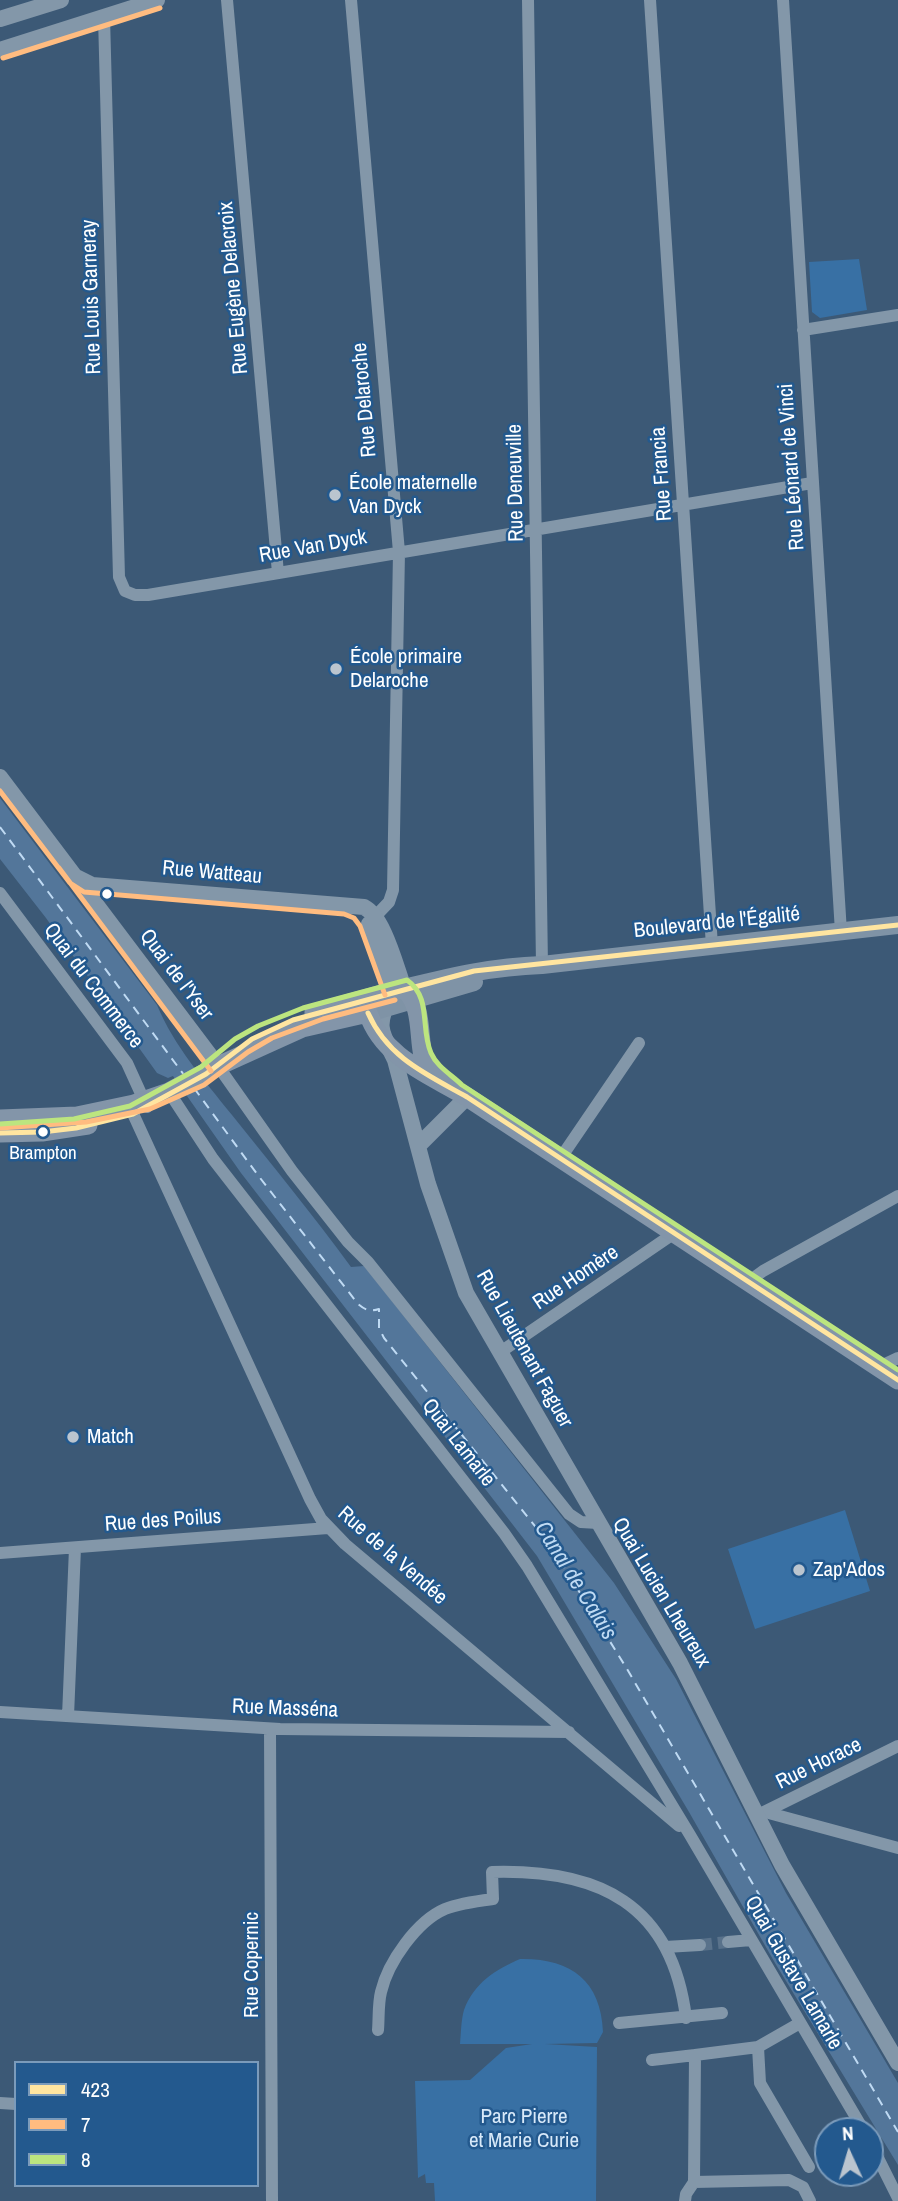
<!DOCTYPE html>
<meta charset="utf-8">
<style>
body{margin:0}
#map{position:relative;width:898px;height:2201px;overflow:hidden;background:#3c5976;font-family:"Archivo Narrow",sans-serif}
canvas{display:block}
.legend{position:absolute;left:14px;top:2061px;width:245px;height:126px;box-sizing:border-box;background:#23598e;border:2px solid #7b9bbb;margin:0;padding:9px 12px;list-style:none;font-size:21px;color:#fff}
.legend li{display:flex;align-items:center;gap:14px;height:35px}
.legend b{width:35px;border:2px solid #7b9bbb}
.north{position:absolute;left:814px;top:2117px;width:70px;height:70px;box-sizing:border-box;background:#23598e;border:2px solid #7b9bbb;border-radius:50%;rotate:356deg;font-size:19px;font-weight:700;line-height:28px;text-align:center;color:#fff}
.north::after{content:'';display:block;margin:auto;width:24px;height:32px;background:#bbc5cf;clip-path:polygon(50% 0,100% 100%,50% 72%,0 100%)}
</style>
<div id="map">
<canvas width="898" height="2201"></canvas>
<ul class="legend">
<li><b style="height:9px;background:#ffe5a0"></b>423</li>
<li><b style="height:9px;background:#ffbc80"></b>7</li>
<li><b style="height:9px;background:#bce57f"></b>8</li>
</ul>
<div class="north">N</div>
</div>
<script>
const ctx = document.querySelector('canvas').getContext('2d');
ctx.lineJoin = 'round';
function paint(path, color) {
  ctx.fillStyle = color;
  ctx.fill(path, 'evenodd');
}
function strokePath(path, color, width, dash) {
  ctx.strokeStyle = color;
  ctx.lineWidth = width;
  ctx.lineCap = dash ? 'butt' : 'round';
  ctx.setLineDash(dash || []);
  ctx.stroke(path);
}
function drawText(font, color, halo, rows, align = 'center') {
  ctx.font = font + ' "Archivo Narrow",sans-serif';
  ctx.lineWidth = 5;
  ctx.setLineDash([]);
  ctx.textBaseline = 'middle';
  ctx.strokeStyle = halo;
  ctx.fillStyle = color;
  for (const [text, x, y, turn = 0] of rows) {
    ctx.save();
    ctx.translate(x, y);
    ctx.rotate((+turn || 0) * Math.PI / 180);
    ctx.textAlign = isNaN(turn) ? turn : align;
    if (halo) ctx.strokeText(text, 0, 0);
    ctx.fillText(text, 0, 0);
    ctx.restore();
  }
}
const green = new Path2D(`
 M 859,259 L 867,310 L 820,318 L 812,312 L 809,262 Z
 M 845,1510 L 870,1591 L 755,1629 L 728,1549 Z
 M 520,1959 C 570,1958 601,1980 603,2032 L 597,2043 L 545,2044 L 597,2047 L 596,2201 L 435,2201 L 434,2183 L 426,2183 L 425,2174 L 418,2178 L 415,2081 L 470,2080 L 506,2048 L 532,2044 L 460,2044 C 461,2034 461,2020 464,2010 C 474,1983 495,1970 520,1959 Z`);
const water = new Path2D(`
 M 0,798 L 157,1005 C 174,1046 204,1080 232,1115 C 272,1165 313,1215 351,1267 L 364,1266 L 384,1291 L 614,1583 L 676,1679 L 786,1893 L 898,2083 L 898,2165 L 775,1963 L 689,1812 L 537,1556 L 241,1173 L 173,1076 L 168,1078 L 157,1073 L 46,918 L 0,859 Z`);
const ferry = new Path2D(`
 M 0,827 L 184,1075
 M 194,1088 L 257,1174 L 358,1304 C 365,1310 370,1312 379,1309 L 379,1328 L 384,1338 L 551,1546 L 627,1669 L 898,2132`);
const minorTunnel = new Path2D(`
 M 700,1945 L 728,1942`);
const minor = new Path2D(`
 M 227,0 L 278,573
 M 351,0 L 399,552 L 393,890 L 389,902 L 369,923
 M 528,0 L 542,965
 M 650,0 L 712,946
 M 783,0 L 841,932
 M 104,17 L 119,577 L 125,591 L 135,595 L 148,595 L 812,483
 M 803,330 L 898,315
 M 0,893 L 127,1063 L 147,1107
 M 218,1066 L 292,1171 L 348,1242 L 368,1262 L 569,1514 L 581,1522 L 598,1523
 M 169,1092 L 213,1159 L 504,1533 L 527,1566 L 690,1835 L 864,2131
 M 129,1105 L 310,1499 L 321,1519 L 345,1544 L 679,1826
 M 560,1159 L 639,1043
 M 748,1282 L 763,1271 L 898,1196
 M 499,1353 L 673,1234
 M 879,1367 L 898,1358
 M 0,1553 L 328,1528
 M 0,1712 L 280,1729 L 569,1732
 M 68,1716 L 75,1548
 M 270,1729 L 272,2201
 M 765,1812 L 898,1848
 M 756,1816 L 898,1746
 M 728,1942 L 751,1940
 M 665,1947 L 700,1945
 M 619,2023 L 722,2013
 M 800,2023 L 758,2047 L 760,2083 L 809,2167
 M 378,2030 C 379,2018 378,2004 381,1992 C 388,1962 417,1921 445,1909 C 460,1903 477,1901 493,1899 L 492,1872 C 599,1869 672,1904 686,2018
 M 652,2060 L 695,2055
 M 0,2103 L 16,2104
 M 870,2142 L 898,2198
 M 694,2182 L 789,2180 L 803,2187 L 810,2201
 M 685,2201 L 686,2194 L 694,2182 L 695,2055 L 758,2047`);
const tertiary = new Path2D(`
 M 0,19 L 61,0
 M 0,50 L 157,0
 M 0,777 L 218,1066
 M 76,877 L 92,885 L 364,907 C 384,917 396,967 404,988
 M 369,924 L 393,992 L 399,1000
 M 390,998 C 375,1027 382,1033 395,1060 L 428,1184 L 466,1293 L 680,1663 L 782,1865 L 898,2063
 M 418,1146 L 467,1097`);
const secondary = new Path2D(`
 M 404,988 C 454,976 490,967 542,965 L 898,925
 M 368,1013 L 474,982`);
const primary = new Path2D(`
 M 314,1013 L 404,988 C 423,1006 418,1033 423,1056 L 426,1062 L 438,1075
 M 0,1119 L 77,1116 L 134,1104 L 169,1092 L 218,1066 L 302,1028 L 368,1013 C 383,1058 429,1074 467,1097 L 898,1380
 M 0,1133 L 42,1132 L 88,1125`);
const bus1 = new Path2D(`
 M 368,1013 C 388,1058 426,1074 467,1097 L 898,1380
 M 0,1133 L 42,1132 L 76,1128 L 133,1114 L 206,1074 L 252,1039 L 293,1020 L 474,971 L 898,925`);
const bus2 = new Path2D(`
 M 3,58 L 160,8
 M 0,791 L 70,883 L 84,892 L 344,914 L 354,918 L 360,926 L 385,995
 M 59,868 L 211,1071
 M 0,1128 L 86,1122 L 150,1109 L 204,1085 L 248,1052 L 272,1038 L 323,1019 L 395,1000`);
const bus3 = new Path2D(`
 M 0,1124 L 74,1119 L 130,1106 L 201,1067 L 235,1039 L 258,1026 L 303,1008 L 407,980 C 432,998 420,1028 431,1053 C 437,1067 452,1075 462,1085 L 898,1370`);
const markers = [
 [335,495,7,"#bbc5cf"],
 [336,669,7,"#bbc5cf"],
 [107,894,6,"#fff"],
 [43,1132,6,"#fff"],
 [73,1437,7,"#bbc5cf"],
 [799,1570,7,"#bbc5cf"]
];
const busNames = [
 ["Brampton",43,1154]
];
const streetNames = [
 ["Rue Eugène Delacroix",234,288,-95],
 ["Rue Louis Garneray",92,297,-92],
 ["Rue Delaroche",365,400,-95],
 ["Rue Léonard de Vinci",792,467,-94],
 ["Rue Francia",662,474,-94],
 ["Rue Deneuville",516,483,-91],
 ["Rue Van Dyck",313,547,-10],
 ["Rue Watteau",212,873,5],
 ["Boulevard de l'Égalité",717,923,-6],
 ["Quai de l'Yser",176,975,53],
 ["Quai du Commerce",93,986,53],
 ["Rue Homère",576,1278,-34],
 ["Rue Lieutenant Faguer",524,1349,61],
 ["Quai Lamarle",458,1443,52],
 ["Rue des Poilus",163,1521,-4],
 ["Rue de la Vendée",392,1556,41],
 ["Quai Lucien Lheureux",661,1593,59],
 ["Rue Masséna",285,1709,2],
 ["Rue Horace",819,1764,-26],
 ["Rue Copernic",252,1965,-90],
 ["Quai Gustave Lamarle",793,1973,60]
];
const poiNames = [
 ["École maternelle",349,483],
 ["Van Dyck",349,507],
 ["École primaire",350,657],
 ["Delaroche",350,681],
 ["Match",87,1437],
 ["Zap'Ados",813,1570]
];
const parkNames = [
 ["Parc Pierre",524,2117],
 ["et Marie Curie",524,2141]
];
const waterNames = [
 ["Canal de Calais",575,1581,58]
];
paint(green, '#3870a4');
paint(water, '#53769a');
strokePath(ferry, '#bfdaf3', 2, [9, 7]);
strokePath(minorTunnel, '#59728b', 12, [12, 6]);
strokePath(minor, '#8397a9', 12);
strokePath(tertiary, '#8397a9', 16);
strokePath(secondary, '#7f93a6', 18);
strokePath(primary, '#8395a9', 19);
strokePath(bus1, '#ffe5a0', 5);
strokePath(bus2, '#ffbc80', 5);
strokePath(bus3, '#bce57f', 5);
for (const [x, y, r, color] of markers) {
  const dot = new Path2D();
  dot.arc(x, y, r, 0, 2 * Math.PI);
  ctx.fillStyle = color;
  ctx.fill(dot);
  strokePath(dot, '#23598e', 2.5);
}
drawText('19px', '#fff', '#23598e', busNames);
drawText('21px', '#fff', '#23598e', streetNames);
drawText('21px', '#fff', '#23598e', poiNames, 'left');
drawText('21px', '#d8e9f9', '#23598e', parkNames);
drawText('italic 23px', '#bfdaf3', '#23598e', waterNames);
</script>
